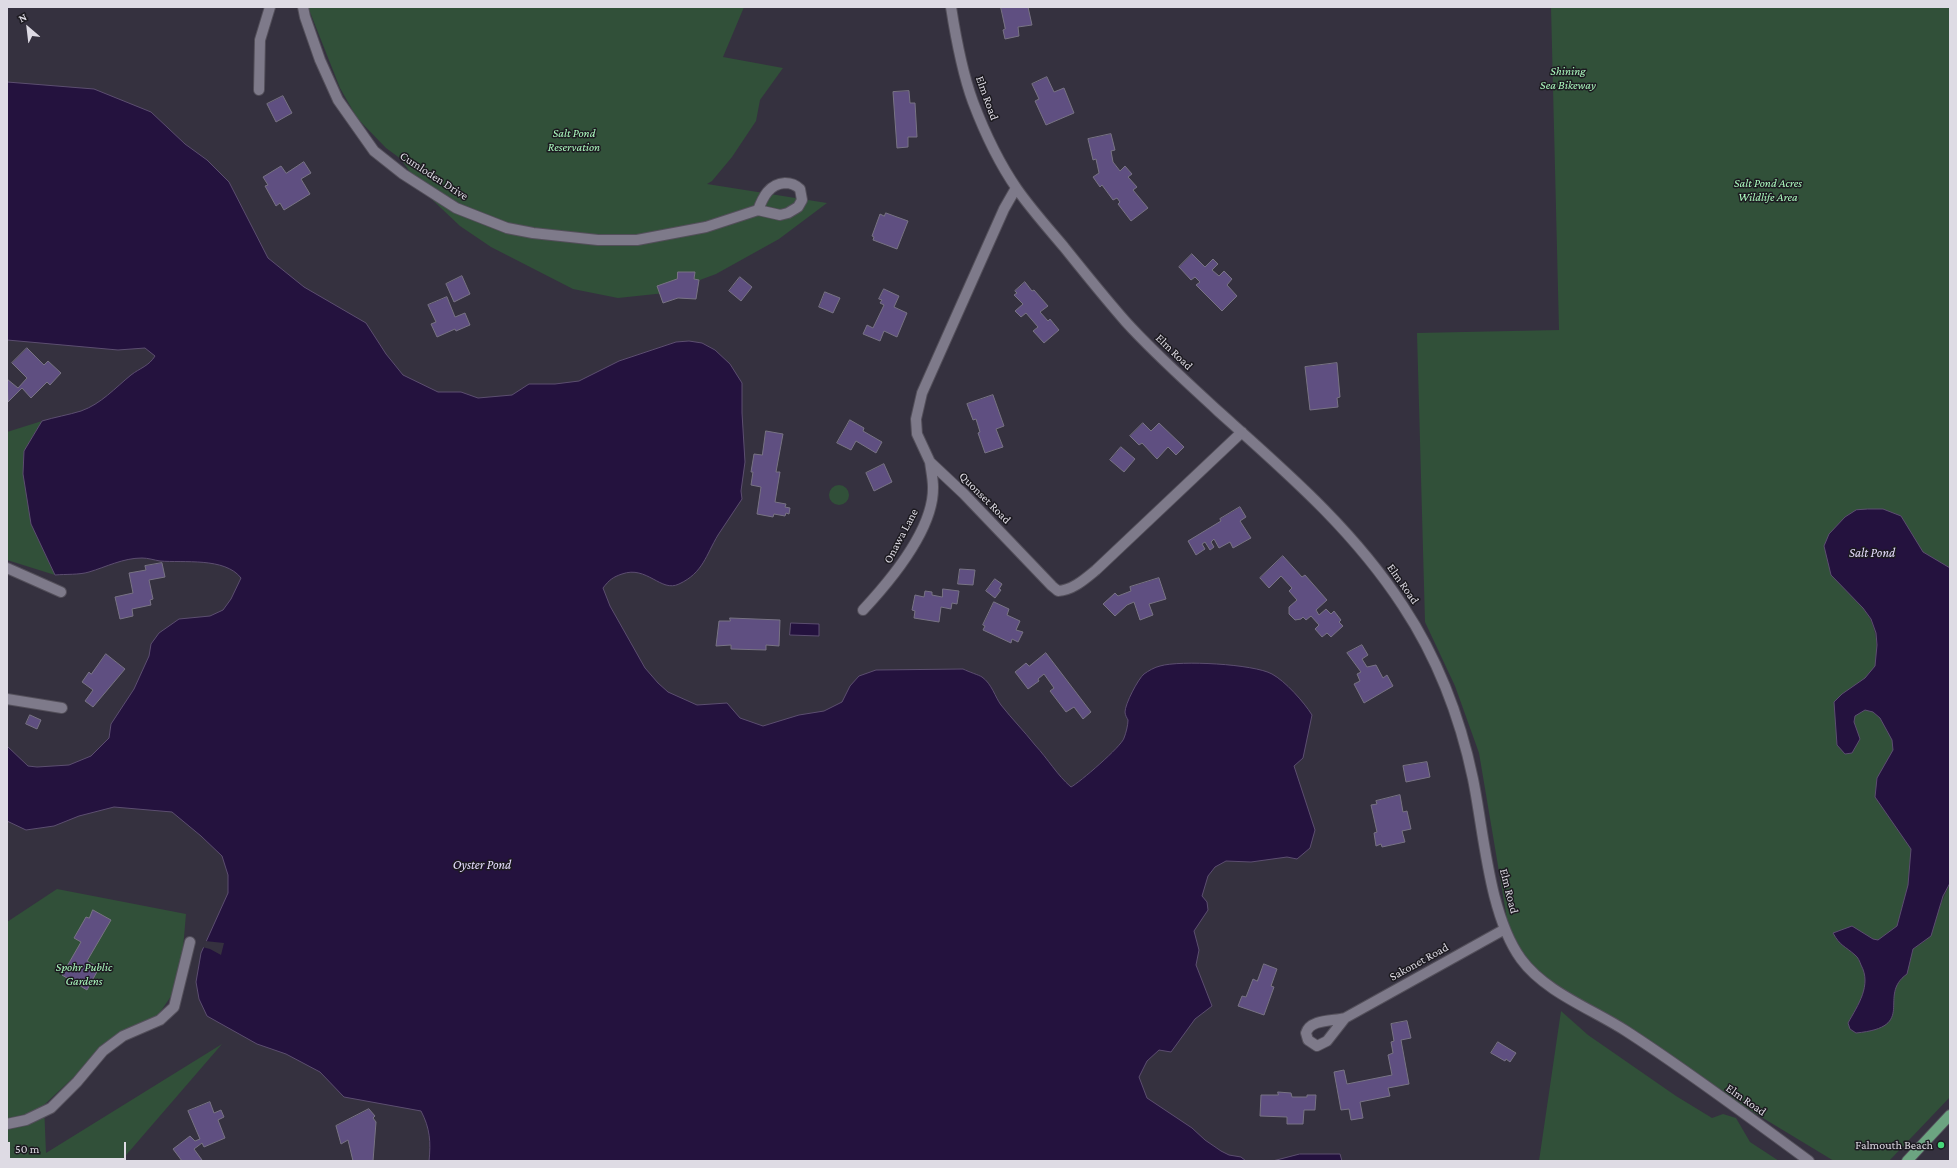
<!DOCTYPE html>
<style>
body{margin:0}
#map{position:relative;width:1957px;height:1168px;overflow:hidden;background:#35313f;font-family:"Crimson Pro",serif}
canvas{display:block}
.frame{position:absolute;inset:0;border:8px solid #dedbe4;pointer-events:none}
.north{position:absolute;left:8px;top:8px;width:40px;height:40px;-webkit-text-stroke:3px #1c1a20;paint-order:stroke;rotate:332deg;font-size:11px;font-weight:700;line-height:16px;text-align:center;color:#dedbe4}
.north::after{content:'';display:block;margin:auto;width:14px;height:18px;background:#dedbe4;clip-path:polygon(50% 0,100% 100%,50% 72%,0 100%)}
.scale{position:absolute;left:8px;top:1142px;width:118px;height:18px;box-sizing:border-box;border:2px solid #dedbe4;border-top:0;padding-left:5px;font-size:12px;line-height:14px;white-space:nowrap;color:#dedbe4;-webkit-text-stroke:3px #1c1a20;paint-order:stroke}
</style>
<div id="map">
<canvas width="1957" height="1168"></canvas>
<div class="frame"></div>
<div class="north">N</div>
<div class="scale">50 m</div>
</div>
<script>
const ctx = document.querySelector('canvas').getContext('2d');
ctx.lineJoin = 'round';
function paint(path, color) {
  ctx.fillStyle = color;
  ctx.fill(path, 'evenodd');
}
function strokePath(path, color, width, dash) {
  ctx.strokeStyle = color;
  ctx.lineWidth = width;
  ctx.lineCap = dash ? 'butt' : 'round';
  ctx.setLineDash(dash || []);
  ctx.stroke(path);
}
function drawText(font, color, halo, rows, align = 'center') {
  ctx.font = font + ' "Crimson Pro",serif';
  ctx.lineWidth = 3;
  ctx.setLineDash([]);
  ctx.textBaseline = 'middle';
  ctx.strokeStyle = halo;
  ctx.fillStyle = color;
  for (const [text, x, y, turn = 0] of rows) {
    ctx.save();
    ctx.translate(x, y);
    ctx.rotate((+turn || 0) * Math.PI / 180);
    ctx.textAlign = isNaN(turn) ? turn : align;
    if (halo) ctx.strokeText(text, 0, 0);
    ctx.fillText(text, 0, 0);
    ctx.restore();
  }
}
const green = new Path2D(`
 M 308,7 L 744,7 L 723,57 L 783,68 L 760,100 L 756,121 L 732,157 L 712,181 L 707,184 L 827,203 L 779,239 L 716,274 L 665,293 L 618,298 L 573,289 L 491,247 L 460,226 L 422,190 L 401,159 L 386,148 L 357,118 L 340,88 Z
 M 1551,7 L 1950,7 L 1950,572 L 1834,577 C 1859,602 1877,615 1877,653 L 1911,849 L 1908,885 L 1901,913 L 1910,957 L 1913,949 L 1925,941 L 1950,883 L 1950,1097 L 1889,1161 L 1834,1161 L 1715,1089 L 1553,986 L 1519,953 L 1508,925 L 1479,753 L 1455,686 L 1425,622 L 1417,333 L 1559,330 Z
 M 42,421 L 24,451 L 23,474 L 41,545 L 55,575 L 7,560 L 7,432 Z
 M829 495a10 10 0 1 1 20 0a10 10 0 1 1-20 0Z
 M 57,889 L 186,914 L 180,983 L 150,1027 L 94,1058 L 44,1105 L 46,1153 L 222,1044 L 121,1161 L 7,1161 L 7,922 Z
 M 1561,1011 L 1588,1035 L 1676,1096 L 1712,1118 L 1723,1114 L 1736,1118 L 1750,1142 L 1779,1161 L 1539,1161 Z`);
const water = new Path2D(`
 M 7,82 L 94,89 L 151,112 L 185,144 L 207,160 L 229,182 L 268,258 L 304,287 L 366,323 L 386,354 L 403,375 L 438,392 L 461,392 L 478,398 L 512,395 L 529,384 L 555,384 L 579,381 L 619,361 L 676,342 L 689,341 L 702,343 L 715,350 L 730,364 L 742,383 L 742,413 L 745,462 L 741,491 L 742,499 C 734,511 726,523 718,535 C 706,555 703,573 679,584 C 661,593 647,565 622,574 C 613,577 609,580 603,588 L 610,606 L 645,668 L 658,683 L 668,692 L 697,705 L 727,703 L 740,718 L 763,726 L 799,715 L 824,711 L 842,702 L 850,686 L 859,676 L 876,670 L 963,669 C 969,672 979,675 982,677 C 992,684 995,697 1001,705 C 1012,719 1024,731 1035,745 C 1048,759 1057,775 1071,787 C 1079,783 1122,746 1124,738 C 1126,733 1128,725 1128,720 C 1127,718 1125,715 1125,712 C 1125,704 1138,679 1144,674 C 1148,671 1155,667 1160,666 C 1180,660 1254,664 1272,674 C 1285,681 1304,702 1312,715 L 1303,758 L 1294,766 L 1315,830 L 1310,848 L 1297,859 L 1287,857 L 1251,862 L 1226,861 L 1215,867 L 1208,876 L 1202,896 L 1207,902 L 1208,910 L 1194,931 L 1199,950 L 1196,965 L 1212,1006 L 1195,1019 L 1171,1052 L 1159,1050 L 1147,1061 L 1139,1077 L 1147,1098 L 1192,1128 L 1205,1140 L 1221,1151 L 1229,1155 L 1241,1157 L 1246,1161 L 429,1161 C 431,1142 430,1128 421,1111 L 344,1097 L 320,1072 L 286,1054 L 257,1044 L 207,1016 L 199,999 L 196,982 L 201,953 L 228,893 L 228,875 L 222,856 L 201,836 L 172,812 L 114,807 L 79,816 L 54,826 L 26,830 L 7,821 L 7,746 L 28,766 L 37,767 L 69,765 L 91,756 L 109,738 L 111,724 L 134,689 L 149,656 L 151,644 L 159,633 L 179,619 L 210,616 L 223,610 L 231,599 L 241,578 C 225,557 183,563 160,561 C 154,560 148,558 142,558 C 123,558 106,567 89,572 C 79,575 66,574 55,575 L 31,524 L 23,474 L 24,451 L 42,421 C 55,417 68,415 81,411 C 101,404 115,388 131,375 C 140,368 149,366 155,356 L 145,348 L 118,350 L 7,340 Z
 M 1868,509 L 1883,509 L 1901,516 L 1923,552 L 1950,568 L 1950,883 L 1943,896 L 1931,936 L 1913,949 L 1907,974 C 1876,996 1919,1027 1856,1033 L 1850,1029 L 1848,1023 C 1858,1005 1872,985 1861,965 C 1860,962 1858,957 1855,955 C 1845,946 1840,946 1833,933 L 1852,926 L 1873,939 L 1878,940 L 1897,926 L 1908,885 L 1911,849 L 1875,797 L 1877,778 L 1893,750 L 1892,740 L 1880,718 L 1873,712 L 1865,710 L 1855,716 L 1854,722 L 1860,739 L 1852,753 L 1845,754 L 1837,745 L 1834,702 L 1842,694 L 1865,678 L 1875,666 L 1877,645 L 1876,633 L 1871,619 L 1863,608 L 1831,575 L 1824,546 L 1829,534 L 1845,517 L 1856,510 Z
 M 791,623 L 819,624 L 819,636 L 790,635 Z
 M 1300,1154 L 1340,1154 L 1342,1161 L 1273,1161 Z`);
const pier = new Path2D(`
 M 205,941 L 224,943 L 221,955 L 210,949 L 202,947 Z`);
const building = new Path2D(`
 M 1001,7 L 1028,7 L 1032,25 L 1018,27 L 1019,36 L 1005,39 L 1003,30 L 1005,29 Z
 M 1047,77 L 1054,92 L 1064,88 L 1074,113 L 1046,125 L 1035,101 L 1039,99 L 1032,84 Z
 M 909,91 L 910,103 L 915,103 L 917,137 L 908,137 L 908,147 L 897,148 L 893,92 Z
 M 283,96 L 292,113 L 276,122 L 267,104 Z
 M 1111,134 L 1115,150 L 1111,151 L 1113,162 L 1120,171 L 1125,166 L 1132,174 L 1128,177 L 1137,187 L 1133,190 L 1148,208 L 1131,221 L 1118,204 L 1120,202 L 1117,198 L 1113,200 L 1102,185 L 1100,187 L 1093,177 L 1099,173 L 1096,159 L 1093,160 L 1088,139 Z
 M 304,162 L 311,173 L 301,179 L 310,194 L 284,210 L 280,203 L 276,206 L 265,186 L 268,185 L 263,177 L 281,166 L 286,173 Z
 M 886,213 L 908,221 L 897,249 L 873,240 L 874,237 L 872,236 L 880,214 L 884,216 Z
 M 1192,254 L 1205,267 L 1213,259 L 1218,264 L 1212,270 L 1219,276 L 1224,271 L 1232,279 L 1227,285 L 1237,296 L 1222,311 L 1196,285 L 1200,282 L 1195,277 L 1191,280 L 1179,267 Z
 M 678,272 L 695,272 L 694,279 L 699,280 L 696,299 L 678,298 L 663,303 L 657,286 L 677,279 Z
 M 462,276 L 470,294 L 454,302 L 446,284 Z
 M 740,277 L 752,287 L 741,301 L 729,291 Z
 M 1025,282 L 1032,291 L 1034,290 L 1048,306 L 1040,312 L 1048,321 L 1050,319 L 1059,330 L 1044,343 L 1033,331 L 1038,327 L 1026,313 L 1021,317 L 1015,311 L 1023,304 L 1014,295 L 1017,293 L 1015,291 Z
 M 884,289 L 899,296 L 894,307 L 907,313 L 897,337 L 884,331 L 880,341 L 863,334 L 867,325 L 873,328 L 884,305 L 880,303 L 882,300 L 879,299 Z
 M 825,292 L 840,298 L 833,313 L 819,307 Z
 M 447,297 L 455,317 L 465,313 L 470,325 L 456,331 L 455,329 L 437,337 L 431,324 L 436,322 L 428,305 Z
 M 27,348 L 44,365 L 48,361 L 61,373 L 50,385 L 47,382 L 31,398 L 22,388 L 8,402 L 7,379 L 18,388 L 27,378 L 12,363 Z
 M 1337,363 L 1340,397 L 1337,398 L 1338,407 L 1310,410 L 1305,367 Z
 M 993,395 L 1004,426 L 996,429 L 1003,447 L 985,453 L 978,433 L 980,432 L 976,419 L 973,420 L 967,404 Z
 M 850,420 L 864,428 L 863,431 L 882,442 L 876,453 L 856,441 L 851,450 L 837,443 Z
 M 1143,423 L 1151,431 L 1159,423 L 1184,447 L 1176,455 L 1168,447 L 1157,459 L 1142,443 L 1139,445 L 1130,436 Z
 M 766,431 L 783,434 L 776,472 L 780,472 L 775,502 L 786,504 L 785,507 L 790,508 L 789,514 L 786,513 L 785,516 L 774,514 L 773,517 L 757,514 L 761,487 L 751,485 L 753,472 L 751,472 L 754,454 L 762,455 Z
 M 1121,447 L 1135,459 L 1124,472 L 1110,460 Z
 M 884,464 L 892,482 L 874,491 L 866,473 Z
 M 1240,507 L 1246,517 L 1240,521 L 1251,538 L 1233,548 L 1230,542 L 1219,548 L 1214,539 L 1211,542 L 1214,547 L 1210,550 L 1205,542 L 1202,544 L 1205,549 L 1196,555 L 1188,541 L 1221,521 L 1220,519 Z
 M 1283,556 L 1302,577 L 1305,575 L 1327,600 L 1316,610 L 1319,615 L 1326,609 L 1331,614 L 1334,611 L 1341,620 L 1339,622 L 1343,626 L 1331,637 L 1327,633 L 1322,637 L 1315,629 L 1319,625 L 1311,616 L 1306,620 L 1303,617 L 1301,619 L 1295,620 L 1289,614 L 1289,607 L 1297,600 L 1289,591 L 1292,588 L 1281,576 L 1269,588 L 1260,578 Z
 M 162,563 L 165,577 L 149,580 L 153,599 L 150,600 L 151,605 L 132,609 L 133,616 L 120,619 L 115,597 L 133,593 L 129,573 L 146,570 L 145,566 Z
 M 960,569 L 975,570 L 973,585 L 958,584 Z
 M 1159,578 L 1166,599 L 1149,604 L 1153,615 L 1140,620 L 1134,602 L 1127,605 L 1115,616 L 1103,604 L 1115,593 L 1118,596 L 1131,591 L 1130,587 Z
 M 995,579 L 1002,584 L 999,589 L 1001,590 L 995,598 L 986,591 Z
 M 943,589 L 959,591 L 957,604 L 952,603 L 951,609 L 941,607 L 939,622 L 914,618 L 915,611 L 912,610 L 915,595 L 924,597 L 925,591 L 932,592 L 932,595 L 942,597 Z
 M 994,602 L 1009,609 L 1007,615 L 1020,621 L 1016,630 L 1023,632 L 1018,642 L 1012,639 L 1011,643 L 983,630 L 985,626 L 983,625 Z
 M 730,618 L 780,620 L 779,646 L 766,645 L 766,650 L 731,649 L 731,645 L 716,646 L 719,621 L 730,621 Z
 M 1362,645 L 1368,655 L 1362,659 L 1367,667 L 1376,665 L 1383,678 L 1387,675 L 1393,686 L 1364,703 L 1354,684 L 1360,681 L 1357,674 L 1361,672 L 1347,653 Z
 M 1046,653 L 1091,712 L 1083,719 L 1074,707 L 1066,712 L 1050,691 L 1054,688 L 1044,674 L 1038,679 L 1039,681 L 1028,689 L 1015,672 L 1026,663 L 1029,666 Z
 M 106,654 L 125,669 L 93,707 L 85,701 L 93,690 L 82,682 L 89,672 L 91,674 Z
 M 30,715 L 41,720 L 37,729 L 26,724 Z
 M 1427,762 L 1430,777 L 1406,782 L 1403,766 Z
 M 1400,795 L 1403,812 L 1407,811 L 1411,829 L 1402,831 L 1405,842 L 1382,847 L 1381,844 L 1376,846 L 1374,833 L 1377,832 L 1371,805 L 1377,804 L 1376,801 Z
 M 93,910 L 111,920 L 87,961 L 99,968 L 87,990 L 62,975 L 81,942 L 74,938 L 86,917 L 89,918 Z
 M 1264,964 L 1277,969 L 1271,986 L 1274,987 L 1264,1015 L 1238,1006 L 1242,996 L 1246,997 L 1253,979 L 1257,981 Z
 M 1407,1021 L 1411,1038 L 1401,1040 L 1409,1084 L 1388,1088 L 1390,1096 L 1360,1102 L 1363,1118 L 1351,1120 L 1349,1109 L 1341,1110 L 1334,1072 L 1344,1070 L 1347,1084 L 1392,1075 L 1388,1055 L 1393,1053 L 1391,1042 L 1394,1041 L 1391,1024 Z
 M 1498,1042 L 1516,1053 L 1510,1062 L 1506,1059 L 1505,1061 L 1491,1053 Z
 M 1278,1092 L 1291,1093 L 1292,1097 L 1307,1097 L 1307,1095 L 1316,1095 L 1315,1110 L 1304,1110 L 1303,1124 L 1287,1124 L 1287,1117 L 1260,1116 L 1261,1095 L 1278,1095 Z
 M 210,1102 L 214,1113 L 221,1110 L 224,1117 L 218,1120 L 225,1138 L 204,1147 L 202,1143 L 194,1149 L 202,1160 L 200,1161 L 182,1161 L 173,1149 L 190,1136 L 195,1141 L 200,1139 L 188,1111 Z
 M 369,1109 L 375,1116 L 373,1118 L 376,1122 L 373,1161 L 353,1161 L 348,1140 L 341,1144 L 336,1126 Z`);
const minor = new Path2D(`
 M 303,7 L 305,17 L 320,60 L 338,100 L 374,151 L 403,174 L 456,208 L 507,228 L 533,233 L 598,240 L 637,240 L 706,227 L 758,210 L 780,215 L 788,213 L 798,207 L 802,200 L 800,189 C 795,184 791,183 785,183 C 769,184 763,197 758,210
 M 951,7 C 956,39 962,72 973,102 C 984,131 999,163 1017,189 C 1031,209 1048,228 1064,247 C 1084,272 1105,298 1126,322 C 1155,354 1187,382 1218,411 C 1285,471 1353,529 1403,606 C 1438,659 1460,717 1473,779 C 1484,833 1489,915 1521,959 C 1545,992 1592,1009 1626,1031 C 1688,1071 1749,1117 1809,1161
 M 259,90 L 260,40 L 270,7
 M 1016,188 L 1004,209 L 922,393 L 916,419 L 917,434 L 930,462 L 964,494 L 1052,586 L 1058,591 C 1073,590 1085,579 1096,570 L 1242,432
 M 7,568 L 61,592
 M 863,610 C 890,581 934,529 933,487 C 933,479 931,470 930,462
 M 7,699 L 62,708
 M 1345,1018 L 1505,929
 M 1345,1018 L 1327,1041 L 1317,1046 L 1308,1040 L 1306,1033 C 1310,1019 1333,1021 1345,1018 Z
 M 7,1124 L 26,1120 L 51,1108 L 77,1082 L 103,1051 L 123,1036 L 160,1020 L 174,1007 L 190,942`);
const major = new Path2D(`
 M 1907,1161 L 1950,1115`);
const markers = [
 [1941,1145,4,"#47d779"]
];
const parkNames = [
 ["Shining",1568,71],
 ["Sea Bikeway",1568,85],
 ["Salt Pond",574,133],
 ["Reservation",574,147],
 ["Salt Pond Acres",1768,183],
 ["Wildlife Area",1768,197],
 ["Spohr Public",84,967],
 ["Gardens",84,981]
];
const streetNames = [
 ["Elm Road",987,98,70],
 ["Cumloden Drive",434,176,33],
 ["Elm Road",1174,352,44],
 ["Quonset Road",985,498,45],
 ["Onawa Lane",901,536,-62],
 ["Elm Road",1403,584,55],
 ["Elm Road",1509,891,76],
 ["Sakonet Road",1419,962,-29],
 ["Elm Road",1746,1100,35]
];
const poiNames = [
 ["Falmouth Beach",1933,1145]
];
const waterNames = [
 ["Salt Pond",1872,553],
 ["Oyster Pond",482,865]
];
paint(green, '#315039');
paint(water, '#24123e');
strokePath(water, '#5c4e70', 1);
paint(pier, '#35313f');
paint(building, '#5f4f81');
strokePath(building, '#787384', 1);
strokePath(minor, '#534f5a', 12);
strokePath(major, '#534f5a', 12);
strokePath(minor, '#7e7a8a', 10);
strokePath(major, '#6ca481', 10);
for (const [x, y, r, color] of markers) {
  const dot = new Path2D();
  dot.arc(x, y, r, 0, 2 * Math.PI);
  ctx.fillStyle = color;
  ctx.fill(dot);
  strokePath(dot, '#1c1a20', 1.5);
}
drawText('italic 12px', '#acfabf', '#1c1a20', parkNames);
drawText('12px', '#dedbe4', '#1c1a20', streetNames);
drawText('12px', '#dedbe4', '#1c1a20', poiNames, 'right');
drawText('italic 13px', '#e4dbfb', '#1c1a20', waterNames);
</script>
